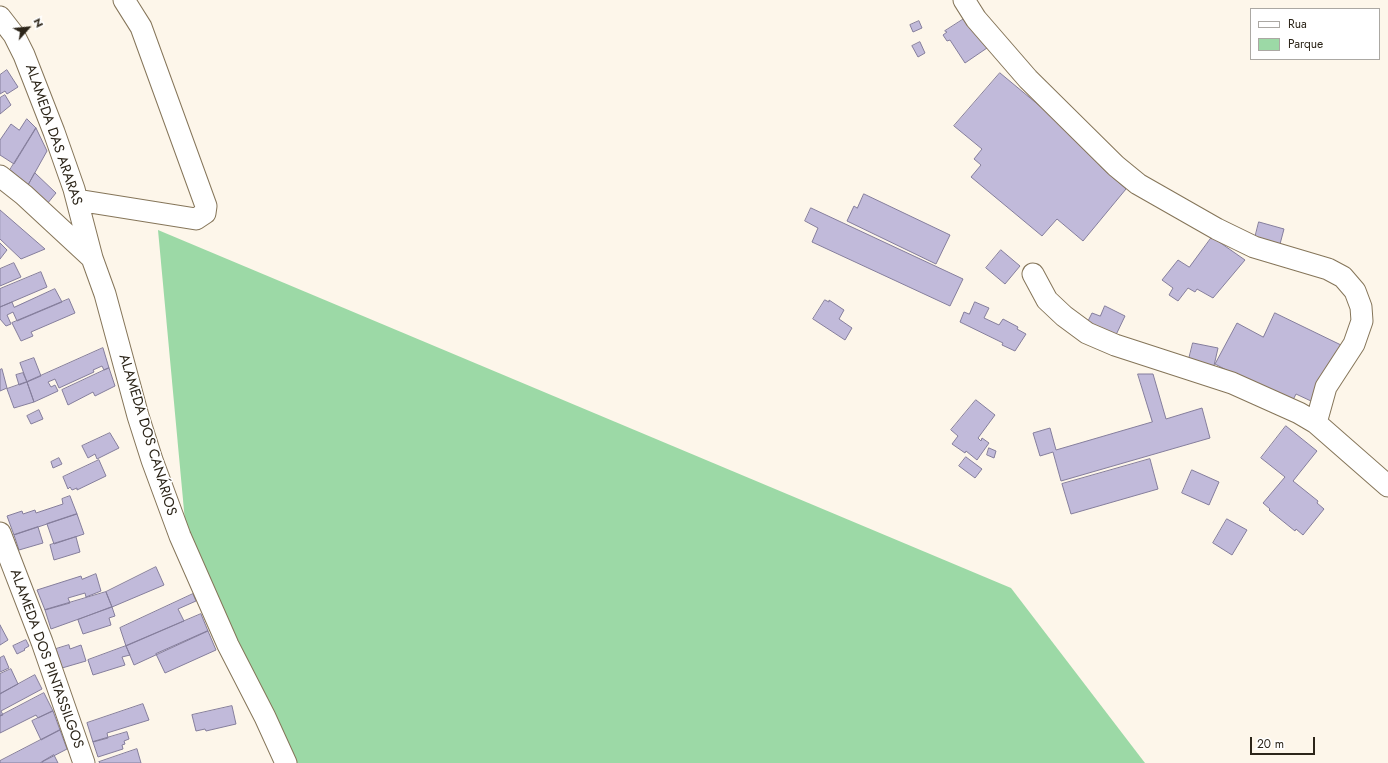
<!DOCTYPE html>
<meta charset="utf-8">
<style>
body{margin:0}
#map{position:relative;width:1388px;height:763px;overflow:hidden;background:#fdf6ea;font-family:Jost,sans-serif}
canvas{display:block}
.legend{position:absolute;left:1250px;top:8px;width:130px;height:52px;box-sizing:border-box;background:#fff;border:1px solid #aba8a3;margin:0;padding:5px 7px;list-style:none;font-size:12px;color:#2c2519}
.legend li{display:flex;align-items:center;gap:8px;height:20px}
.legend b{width:20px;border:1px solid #aba8a3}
.north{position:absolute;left:8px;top:8px;width:40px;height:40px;-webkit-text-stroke:3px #fff;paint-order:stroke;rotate:63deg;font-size:11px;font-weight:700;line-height:16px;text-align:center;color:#2c2519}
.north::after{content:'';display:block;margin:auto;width:14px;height:18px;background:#2c2519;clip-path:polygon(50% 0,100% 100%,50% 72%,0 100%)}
.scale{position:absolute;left:1250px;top:737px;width:65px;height:18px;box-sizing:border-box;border:2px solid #2c2519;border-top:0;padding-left:5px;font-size:12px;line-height:14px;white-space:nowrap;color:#2c2519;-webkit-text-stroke:3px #fff;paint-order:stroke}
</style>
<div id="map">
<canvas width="1388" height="763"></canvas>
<ul class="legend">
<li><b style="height:5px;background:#fff"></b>Rua</li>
<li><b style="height:11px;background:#9cd9a6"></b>Parque</li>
</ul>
<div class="north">N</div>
<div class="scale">20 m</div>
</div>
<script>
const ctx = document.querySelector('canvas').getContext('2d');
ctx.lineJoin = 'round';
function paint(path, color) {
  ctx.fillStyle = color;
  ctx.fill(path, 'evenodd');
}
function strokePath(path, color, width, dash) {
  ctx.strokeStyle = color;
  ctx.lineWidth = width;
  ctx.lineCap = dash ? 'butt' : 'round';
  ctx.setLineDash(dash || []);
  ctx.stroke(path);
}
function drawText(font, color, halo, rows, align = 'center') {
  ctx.font = font + ' Jost,sans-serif';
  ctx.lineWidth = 3;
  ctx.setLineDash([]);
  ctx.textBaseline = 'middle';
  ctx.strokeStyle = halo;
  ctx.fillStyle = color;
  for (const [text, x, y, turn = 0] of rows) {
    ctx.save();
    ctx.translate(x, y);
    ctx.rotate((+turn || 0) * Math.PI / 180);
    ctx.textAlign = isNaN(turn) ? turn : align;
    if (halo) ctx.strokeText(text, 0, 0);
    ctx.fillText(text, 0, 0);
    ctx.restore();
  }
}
const green = new Path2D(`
 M 158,230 L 1011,588 L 1145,763 L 292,763 L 186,532 Z`);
const building = new Path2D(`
 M 967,17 L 987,48 L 965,63 L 950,40 L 947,41 L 943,35 L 947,32 L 945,31 Z
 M 919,21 L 922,28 L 913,32 L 910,25 Z
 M 920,42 L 925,53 L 918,57 L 912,46 Z
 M 7,70 L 18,87 L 7,94 L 5,91 L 0,94 L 0,75 Z
 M 1000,73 L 1105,160 L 1100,166 L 1126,189 L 1083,241 L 1057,219 L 1042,236 L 971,177 L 981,165 L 974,159 L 982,149 L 954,126 Z
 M 5,95 L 11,105 L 0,114 L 0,98 Z
 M 27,119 L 36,128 L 14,164 L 0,155 L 0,140 L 11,124 L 19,130 Z
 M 36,128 L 47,151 L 28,185 L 10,170 Z
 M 35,173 L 56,193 L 47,204 L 28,186 Z
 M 864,194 L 950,235 L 936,264 L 847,221 L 854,206 L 857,208 Z
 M 811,208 L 963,279 L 950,306 L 812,242 L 818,228 L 805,221 Z
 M 0,210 L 45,249 L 21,259 L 0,239 Z
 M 1259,222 L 1284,229 L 1280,244 L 1255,238 Z
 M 1212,237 L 1245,260 L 1213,298 L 1197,289 L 1195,292 L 1188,288 L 1178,301 L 1169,295 L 1173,288 L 1162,280 L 1178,260 L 1189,267 Z
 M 0,243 L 7,250 L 0,259 Z
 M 1001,250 L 1020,266 L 1005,284 L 986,268 Z
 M 14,263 L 21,277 L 0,286 L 0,269 Z
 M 41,272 L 47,287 L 0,307 L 0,289 Z
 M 55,289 L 62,302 L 17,321 L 13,312 L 7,315 L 11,324 L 6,326 L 0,319 L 0,307 L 12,302 L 14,307 Z
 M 69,299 L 75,313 L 31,332 L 33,336 L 21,341 L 12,323 Z
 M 825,300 L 829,302 L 829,300 L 844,310 L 839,319 L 852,328 L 845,340 L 813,319 Z
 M 975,302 L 989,308 L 984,318 L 999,325 L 1003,319 L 1018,327 L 1017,329 L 1026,334 L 1015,351 L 1002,345 L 1003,343 L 960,322 L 964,312 L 969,314 Z
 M 1105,306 L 1125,316 L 1115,337 L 1087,323 L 1092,313 L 1100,316 Z
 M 1275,313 L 1341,345 L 1311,401 L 1296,394 L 1291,404 L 1215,364 L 1237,323 L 1263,337 Z
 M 1193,343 L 1218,348 L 1213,370 L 1188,363 Z
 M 103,348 L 109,368 L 104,370 L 102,366 L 93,370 L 94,372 L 59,388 L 55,379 L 48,382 L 51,387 L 55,385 L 58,391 L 34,402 L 27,382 Z
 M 34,358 L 41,376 L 27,382 L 20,363 Z
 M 109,368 L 115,386 L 95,396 L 93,392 L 68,405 L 62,390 Z
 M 2,369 L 7,388 L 0,391 L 0,370 Z
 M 23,373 L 27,382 L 19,385 L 16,375 Z
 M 1138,374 L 1153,374 L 1166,419 L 1202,408 L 1210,438 L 1061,481 L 1053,452 L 1040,456 L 1033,433 L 1050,428 L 1056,450 L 1152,422 Z
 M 27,382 L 34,402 L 14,408 L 7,389 Z
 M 976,400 L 995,415 L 978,438 L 981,441 L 982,438 L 989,443 L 977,460 L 966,451 L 965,453 L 952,444 L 958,436 L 951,430 Z
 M 39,410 L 43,419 L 31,424 L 27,416 Z
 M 1286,426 L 1317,451 L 1293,481 L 1318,501 L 1317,503 L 1324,509 L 1303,535 L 1296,529 L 1295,531 L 1269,510 L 1270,509 L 1263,503 L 1285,477 L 1261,458 Z
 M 110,433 L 119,448 L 97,459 L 95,454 L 88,458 L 82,446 Z
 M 989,448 L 996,451 L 994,458 L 987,455 Z
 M 966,457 L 982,469 L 975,478 L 959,466 Z
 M 59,458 L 62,464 L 53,468 L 51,462 Z
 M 1150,459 L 1158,489 L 1071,514 L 1062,484 Z
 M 99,460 L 106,476 L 77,490 L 77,488 L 72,490 L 70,487 L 68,489 L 63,477 Z
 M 1192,470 L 1219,482 L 1209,505 L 1182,493 Z
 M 70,496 L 77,514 L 14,535 L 7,516 L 22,511 L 23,514 L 35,510 L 36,513 L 63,504 L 62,499 Z
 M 77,514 L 84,534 L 54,544 L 47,524 Z
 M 1227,519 L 1247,530 L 1232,555 L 1213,543 Z
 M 38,527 L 43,543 L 19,550 L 14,535 Z
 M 76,537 L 80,552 L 54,560 L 50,545 Z
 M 156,567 L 164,585 L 112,607 L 106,592 Z
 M 96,574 L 101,591 L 86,597 L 85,593 L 68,598 L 70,603 L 45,610 L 37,590 L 81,576 L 82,579 Z
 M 106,592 L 112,607 L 51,629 L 45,610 Z
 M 193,594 L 196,601 L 178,609 L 184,621 L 126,646 L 120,628 Z
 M 112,607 L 115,616 L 109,618 L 111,625 L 83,634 L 78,620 Z
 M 201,614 L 208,631 L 134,665 L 126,646 Z
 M 0,625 L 8,640 L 0,645 Z
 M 208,631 L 216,650 L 165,673 L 156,654 Z
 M 26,640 L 29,646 L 24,649 L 25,650 L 17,654 L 13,646 Z
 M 69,645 L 70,649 L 81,645 L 86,661 L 62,668 L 56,649 Z
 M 126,646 L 130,655 L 122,657 L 125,665 L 93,675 L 88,660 Z
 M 4,656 L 9,668 L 0,672 L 0,658 Z
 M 11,669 L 18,684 L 0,694 L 0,674 Z
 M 35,675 L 42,689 L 1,711 L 3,715 L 0,716 L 0,694 Z
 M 44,693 L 53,711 L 38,718 L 36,715 L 0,733 L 0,716 Z
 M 143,704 L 149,720 L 107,733 L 108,738 L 93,742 L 87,723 Z
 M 232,706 L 236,724 L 206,731 L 205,729 L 196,731 L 192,715 Z
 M 53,711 L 60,730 L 41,740 L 32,721 Z
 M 60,730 L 67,749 L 40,763 L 0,763 L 0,761 Z
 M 127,732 L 129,739 L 124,741 L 125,744 L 122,745 L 123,749 L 98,757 L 93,742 Z
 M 137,749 L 141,763 L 100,763 L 99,762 Z
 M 54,755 L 58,763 L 42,763 L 42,762 Z`);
const minor = new Path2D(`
 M 964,0 L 976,19 L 1028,79 L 1116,166 L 1138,184 L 1217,229 L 1254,247 L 1328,269 L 1343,277 L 1355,291 L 1361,307 L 1362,321 L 1354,344 L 1326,387 L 1316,423
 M 0,17 L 14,35 L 24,55 L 54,132 L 74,189 L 92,258
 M 0,176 L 24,195 L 92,258 L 105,294 L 138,416 L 152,460 L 180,536 L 228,645 L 265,717 L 286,763
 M 77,200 L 196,219 L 205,213 L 206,206 L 141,27 L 124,0
 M 1033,274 L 1047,300 L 1064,316 L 1087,333 L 1115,345 L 1232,383 L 1299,413 L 1316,423 L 1388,486
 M 0,533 L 42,642 L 84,763`);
const streetNames = [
 ["ALAMEDA DAS ARARAS",53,135,71],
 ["ALAMEDA DOS CANÁRIOS",147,435,73],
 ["ALAMEDA DOS PINTASSILGOS",46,659,70]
];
paint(green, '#9cd9a6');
paint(building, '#c1bada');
strokePath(building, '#857e9c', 1);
strokePath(minor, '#857559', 23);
strokePath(minor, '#fff', 21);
drawText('14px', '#2c2519', '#fff', streetNames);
</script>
